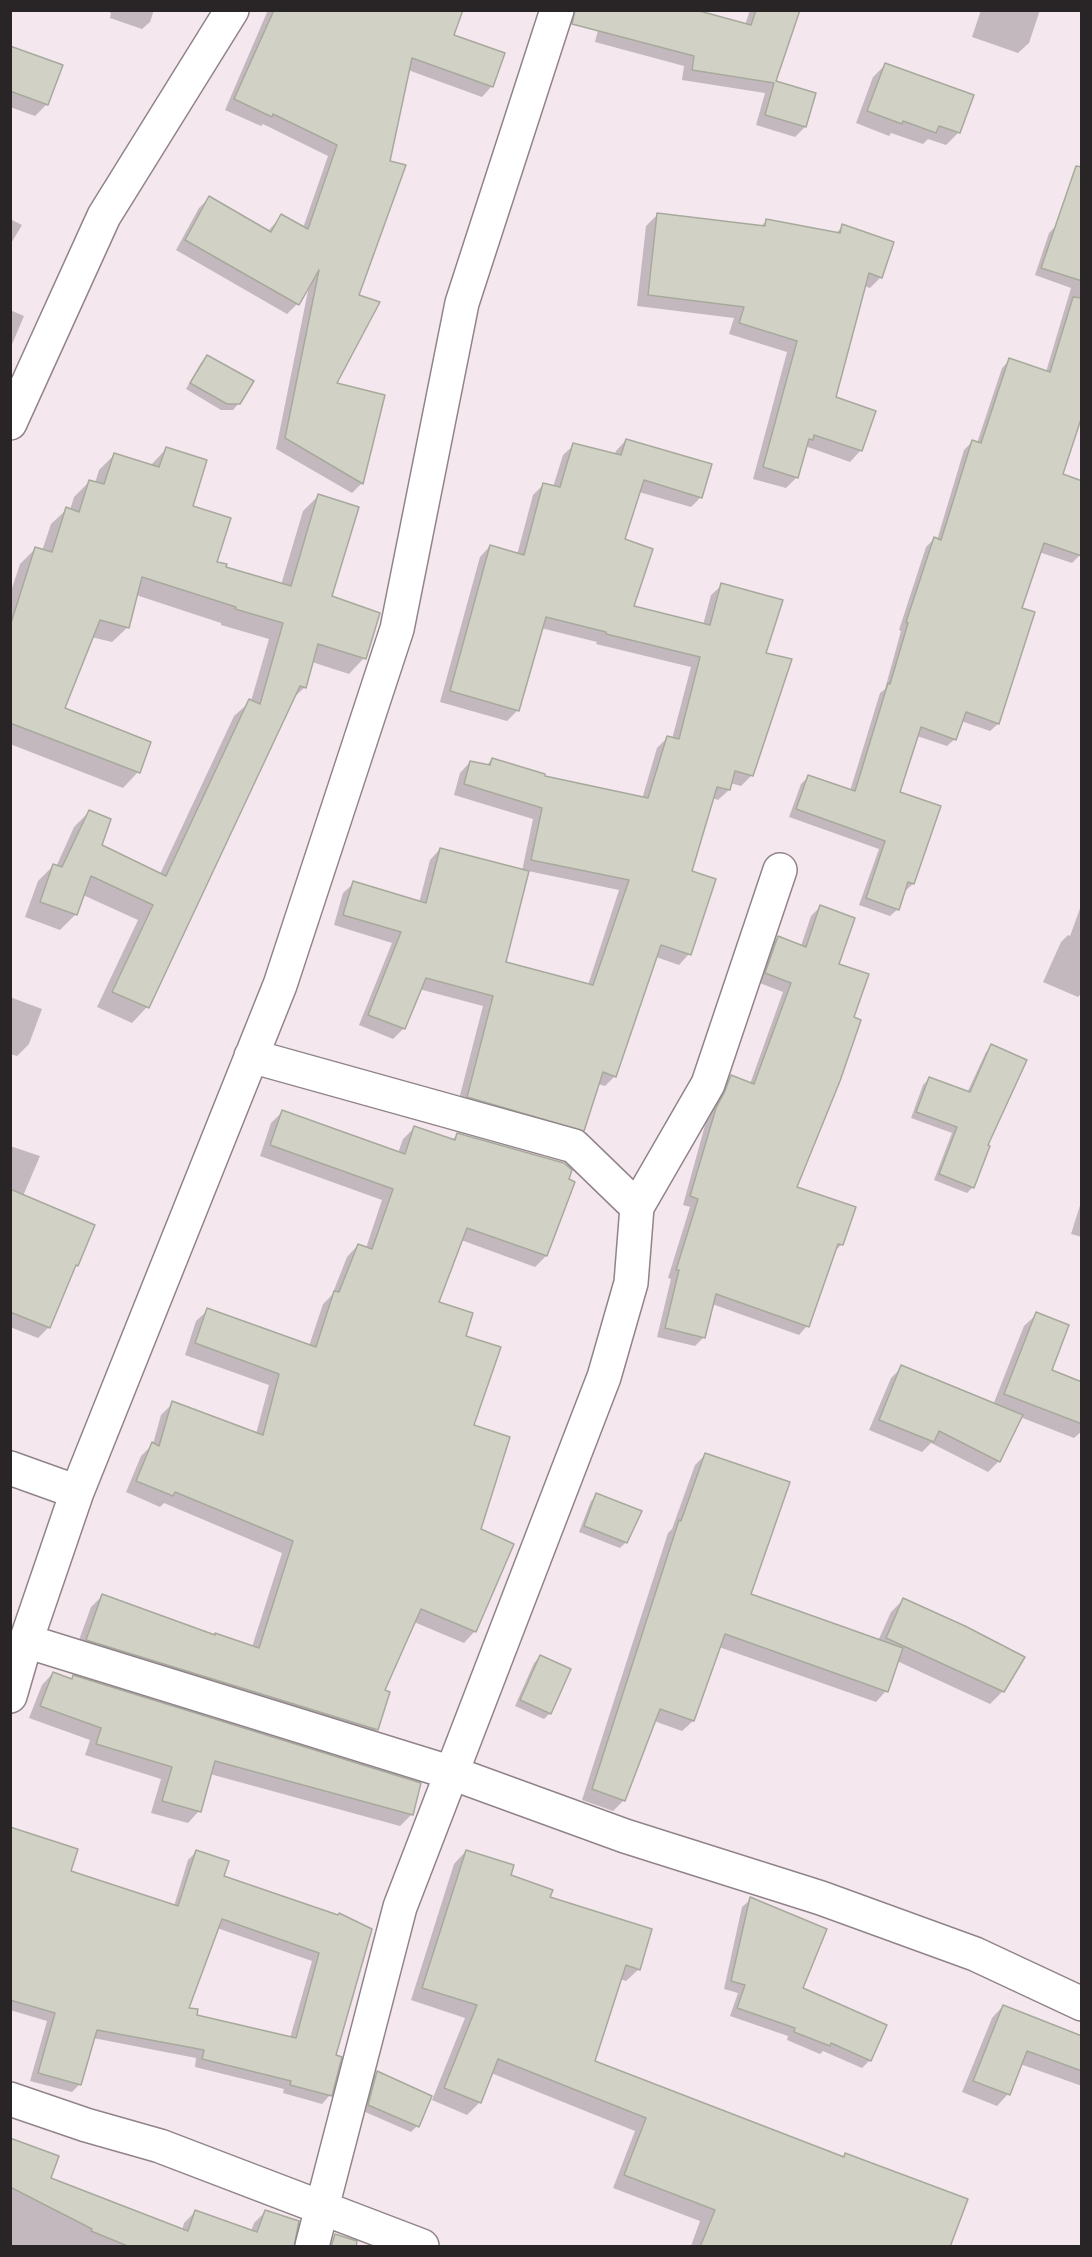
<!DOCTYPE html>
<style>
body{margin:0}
#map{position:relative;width:1092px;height:2257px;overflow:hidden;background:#f4e7ee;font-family:"Sofia Sans Condensed",sans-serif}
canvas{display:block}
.frame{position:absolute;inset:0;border:12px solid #292426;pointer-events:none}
</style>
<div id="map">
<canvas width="1092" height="2257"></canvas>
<div class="frame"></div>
</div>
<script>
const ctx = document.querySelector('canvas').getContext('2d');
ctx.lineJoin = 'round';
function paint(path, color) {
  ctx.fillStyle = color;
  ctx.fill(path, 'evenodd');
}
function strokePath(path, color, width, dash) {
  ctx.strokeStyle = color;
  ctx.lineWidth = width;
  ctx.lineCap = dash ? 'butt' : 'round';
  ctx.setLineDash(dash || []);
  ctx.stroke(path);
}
const shadow = new Path2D(`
 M 105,10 L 154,10 L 150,22 L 142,29 L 110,18 L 111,13 Z
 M 268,10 L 405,10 L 452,36 L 492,86 L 482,97 L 408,70 L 357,295 L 335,384 L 362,483 L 352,493 L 276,449 L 309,286 L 297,304 L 287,314 L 176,250 L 199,208 L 209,198 L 268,231 L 282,216 L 303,228 L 328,156 L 263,124 L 261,126 L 225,110 Z
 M 750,10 L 799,10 L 774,82 L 805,127 L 795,137 L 756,125 L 765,93 L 682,80 L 684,66 L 595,42 L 603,11 L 745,25 Z
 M 981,10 L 1040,10 L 1029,43 L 1018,53 L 972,37 Z
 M 10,47 L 47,104 L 35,116 L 10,107 Z
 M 885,65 L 959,132 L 946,145 L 928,139 L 923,144 L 891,133 L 889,136 L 856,123 L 873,77 Z
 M 658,214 L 760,227 L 766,221 L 835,234 L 843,226 L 881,277 L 870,288 L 864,286 L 834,398 L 861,450 L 850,462 L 805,446 L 797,477 L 786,488 L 753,479 L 787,352 L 729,334 L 734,318 L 637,306 L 646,226 Z
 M 10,219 L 22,225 L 10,245 Z
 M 1057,225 L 1082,233 L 1082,411 L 1061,475 L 1080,555 L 1072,563 L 1039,552 L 1020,609 L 998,724 L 990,731 L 961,721 L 955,739 L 947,746 L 917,736 L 898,793 L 939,807 L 913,884 L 905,891 L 898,909 L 890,916 L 859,905 L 879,849 L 789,817 L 801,784 L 809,776 L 850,791 L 880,693 L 885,689 L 901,631 L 899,630 L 926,547 L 934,539 L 937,540 L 964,450 L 972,442 L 977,443 L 1002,368 L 1010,360 L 1046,372 L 1071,288 L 1035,275 L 1049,233 Z
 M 10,310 L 24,316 L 10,349 Z
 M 207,357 L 239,403 L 233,410 L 221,410 L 186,389 L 201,363 Z
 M 626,440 L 701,497 L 691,507 L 639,492 L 624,540 L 632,607 L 703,625 L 711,595 L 722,585 L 765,654 L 752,775 L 741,786 L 730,783 L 729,790 L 718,800 L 712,798 L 690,872 L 689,954 L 679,965 L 656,957 L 615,1076 L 605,1086 L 598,1084 L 583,1130 L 573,1141 L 457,1107 L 483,1006 L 419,989 L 404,1028 L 393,1039 L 359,1025 L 392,943 L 334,925 L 343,893 L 354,883 L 419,903 L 430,860 L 440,849 L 522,871 L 533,819 L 454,795 L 460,773 L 470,762 L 486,766 L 492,759 L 543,778 L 642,799 L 657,748 L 667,738 L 672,739 L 691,667 L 596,644 L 597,642 L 541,628 L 517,711 L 507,721 L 440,702 L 480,557 L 490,546 L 517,555 L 533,495 L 543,485 L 553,487 L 563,455 L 574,445 L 614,455 L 616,451 ZM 528,871 L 619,890 L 588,985 L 505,963 Z
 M 166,449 L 215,563 L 224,568 L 281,585 L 303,511 L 318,496 L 331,597 L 364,658 L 349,674 L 312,662 L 305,687 L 291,700 L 147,1007 L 132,1023 L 97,1007 L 138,920 L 83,895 L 76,914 L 60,930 L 25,917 L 38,881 L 53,866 L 56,867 L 74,827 L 90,811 L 100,846 L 160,874 L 234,716 L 251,701 L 269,639 L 221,625 L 221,623 L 136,595 L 128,627 L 112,642 L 91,637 L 63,709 L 138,772 L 123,788 L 10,744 L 10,594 L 20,564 L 35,549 L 42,551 L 51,524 L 67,509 L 70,510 L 74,497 L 90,481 L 95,483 L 99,470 L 114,455 L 150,466 Z
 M 1082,903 L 1082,993 L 1078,997 L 1043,982 L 1061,942 L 1068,935 L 1070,936 Z
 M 820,907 L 853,1018 L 795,1188 L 841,1245 L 833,1253 L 807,1326 L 799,1335 L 712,1304 L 704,1337 L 695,1346 L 657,1337 L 671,1279 L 668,1278 L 690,1207 L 683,1205 L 707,1118 L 716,1104 L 722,1086 L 731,1077 L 750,1084 L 783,992 L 757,982 L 769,946 L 778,938 L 801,946 L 811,916 Z
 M 10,997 L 42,1009 L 29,1044 L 17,1056 L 10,1054 Z
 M 992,1046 L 986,1146 L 973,1187 L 967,1193 L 934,1180 L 952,1133 L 911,1118 L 923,1085 L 929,1079 L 967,1093 L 986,1052 Z
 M 283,1111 L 398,1153 L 403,1139 L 415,1127 L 452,1140 L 457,1135 L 546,1256 L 535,1267 L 461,1240 L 437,1303 L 465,1337 L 479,1530 L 475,1631 L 464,1643 L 414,1622 L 383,1691 L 388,1693 L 376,1730 L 365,1741 L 75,1651 L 91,1607 L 103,1595 L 214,1637 L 252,1647 L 282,1553 L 164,1503 L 160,1507 L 126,1492 L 141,1456 L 153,1444 L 161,1415 L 173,1403 L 256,1434 L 269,1385 L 185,1355 L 196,1321 L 208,1310 L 309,1346 L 323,1304 L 332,1295 L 347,1257 L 358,1245 L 366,1248 L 382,1200 L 260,1156 L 271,1123 Z
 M 10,1146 L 40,1156 L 23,1196 L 77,1265 L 72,1270 L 49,1327 L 38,1338 L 10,1327 Z
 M 1082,1199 L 1082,1237 L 1071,1234 Z
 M 1037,1314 L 1050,1371 L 1082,1384 L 1082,1431 L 1074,1438 L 1020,1417 L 999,1461 L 988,1472 L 931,1443 L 922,1452 L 869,1430 L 891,1378 L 902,1367 L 993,1405 L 1024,1326 Z
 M 705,1455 L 749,1595 L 878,1641 L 891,1612 L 903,1600 L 1003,1691 L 990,1704 L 897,1661 L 886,1691 L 876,1702 L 719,1647 L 693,1721 L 682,1731 L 654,1721 L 624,1800 L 613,1811 L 582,1800 L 668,1533 L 672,1529 L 695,1465 Z
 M 597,1495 L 626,1542 L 620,1548 L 579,1532 L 591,1501 Z
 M 540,1657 L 550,1713 L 544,1719 L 515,1706 L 534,1663 Z
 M 53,1673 L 71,1680 L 74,1677 L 412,1814 L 400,1826 L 210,1774 L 199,1811 L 188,1823 L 151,1813 L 161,1779 L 85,1755 L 90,1740 L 29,1718 L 42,1685 Z
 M 10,1829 L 70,1872 L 174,1906 L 188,1860 L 196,1852 L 222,1877 L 337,1917 L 334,2056 L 330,2095 L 322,2104 L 283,2093 L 284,2089 L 195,2067 L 196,2058 L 93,2038 L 80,2084 L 72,2092 L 30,2081 L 47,2021 L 10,2010 ZM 217,1928 L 312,1961 L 290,2038 L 195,2016 L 187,2009 Z
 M 466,1851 L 548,1898 L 639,1969 L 626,1981 L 620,1979 L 593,2062 L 843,2158 L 845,2155 L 948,2246 L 691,2246 L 700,2221 L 613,2188 L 635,2131 L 491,2073 L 480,2102 L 467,2115 L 432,2100 L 465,2018 L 411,2000 L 454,1864 Z
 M 751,1899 L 801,1988 L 870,2060 L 862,2068 L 823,2051 L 820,2054 L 787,2040 L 788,2036 L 730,2016 L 738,1993 L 724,1989 L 742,1907 Z
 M 1003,2006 L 1082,2037 L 1082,2086 L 1020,2064 L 1008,2094 L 997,2106 L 962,2092 L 992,2018 Z
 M 377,2073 L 417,2126 L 411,2132 L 363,2111 L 371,2079 Z
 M 10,2139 L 49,2179 L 182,2230 L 184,2223 L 195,2212 L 251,2231 L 254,2223 L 266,2211 L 292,2246 L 10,2246 Z`);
const building = new Path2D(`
 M 274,10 L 463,10 L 454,35 L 505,53 L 493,87 L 412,58 L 390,161 L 406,165 L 359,295 L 380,302 L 337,383 L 385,395 L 363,484 L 285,438 L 319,270 L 299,305 L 185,240 L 209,196 L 271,232 L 281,214 L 308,229 L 337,145 L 273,114 L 272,117 L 234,99 Z
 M 575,10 L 696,10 L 751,25 L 756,10 L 800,10 L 776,81 L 816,93 L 806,127 L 765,115 L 774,83 L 692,70 L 694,56 L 572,24 Z
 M 10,46 L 63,65 L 48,105 L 10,91 Z
 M 885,63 L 974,95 L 960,133 L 939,126 L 936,133 L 903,121 L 902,124 L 867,111 Z
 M 1076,166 L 1082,167 L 1082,281 L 1041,268 Z
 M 657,213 L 765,226 L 766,219 L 840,233 L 842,224 L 894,242 L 882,278 L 869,273 L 836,397 L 876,411 L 862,451 L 814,435 L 813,440 L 809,439 L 798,478 L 763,467 L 797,341 L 739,323 L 744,307 L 648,295 Z
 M 1073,297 L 1082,298 L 1082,416 L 1063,474 L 1082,481 L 1082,556 L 1044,543 L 1022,608 L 1035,612 L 999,724 L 966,712 L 956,740 L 921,727 L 900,792 L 941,806 L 914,884 L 908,882 L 899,910 L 866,898 L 885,841 L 796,809 L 808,775 L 855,791 L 888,683 L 890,684 L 908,623 L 906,622 L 934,537 L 941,540 L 972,440 L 981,443 L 1009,358 L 1050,372 Z
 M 207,355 L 254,381 L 240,404 L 227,404 L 190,383 Z
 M 626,439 L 712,464 L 702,498 L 644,480 L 625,539 L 653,549 L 634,606 L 710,625 L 721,583 L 783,600 L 766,653 L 792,659 L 753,776 L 735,771 L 730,790 L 717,787 L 692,871 L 716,879 L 691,955 L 661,945 L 616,1077 L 603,1072 L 584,1131 L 467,1097 L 493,996 L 426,978 L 405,1029 L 368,1015 L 401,932 L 343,915 L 353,881 L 426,903 L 440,848 L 529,871 L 506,962 L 593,985 L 629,880 L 531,860 L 542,808 L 464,784 L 470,761 L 490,765 L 492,758 L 545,774 L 545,776 L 648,798 L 667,736 L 679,739 L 700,657 L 606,634 L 606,632 L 546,617 L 519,711 L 450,691 L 490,545 L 524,555 L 543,483 L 560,487 L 573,443 L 621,455 Z
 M 166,447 L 207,460 L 193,506 L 231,518 L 217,562 L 227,564 L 226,567 L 291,586 L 318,494 L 359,507 L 332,596 L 380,613 L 366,659 L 318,644 L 306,688 L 300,686 L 149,1008 L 112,992 L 153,905 L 91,876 L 77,915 L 40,902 L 53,864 L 62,867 L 89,810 L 111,819 L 102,845 L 166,876 L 249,699 L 260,704 L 283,623 L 235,609 L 236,607 L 142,577 L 129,628 L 100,620 L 65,708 L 151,742 L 140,773 L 10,723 L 10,626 L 35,547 L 52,552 L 66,507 L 79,512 L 89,480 L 104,484 L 114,453 L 159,467 Z
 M 820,905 L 855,918 L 839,964 L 869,974 L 854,1017 L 861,1020 L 840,1081 L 797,1187 L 856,1207 L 843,1245 L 838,1244 L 809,1327 L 716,1294 L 705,1338 L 665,1328 L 679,1270 L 676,1270 L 698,1199 L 690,1196 L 716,1108 L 724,1093 L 731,1075 L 754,1084 L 791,983 L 765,973 L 778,936 L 806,947 Z
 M 991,1044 L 1027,1060 L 988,1145 L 990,1146 L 974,1188 L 939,1174 L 957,1127 L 916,1112 L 929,1077 L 970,1092 Z
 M 282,1110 L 405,1154 L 414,1126 L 455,1140 L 457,1133 L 564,1163 L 572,1170 L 569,1179 L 575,1182 L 547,1256 L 467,1228 L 439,1302 L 473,1313 L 466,1336 L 501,1347 L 474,1425 L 510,1437 L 481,1529 L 514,1544 L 476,1632 L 421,1609 L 385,1690 L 390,1692 L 378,1730 L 86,1640 L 102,1594 L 215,1635 L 215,1633 L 259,1648 L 293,1541 L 175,1492 L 173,1496 L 136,1481 L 152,1442 L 159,1446 L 172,1401 L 263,1435 L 279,1374 L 195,1343 L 207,1308 L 316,1347 L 334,1291 L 339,1292 L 358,1244 L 372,1249 L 393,1189 L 270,1145 Z
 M 10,1189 L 95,1225 L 78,1266 L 76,1265 L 50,1328 L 10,1312 Z
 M 1036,1312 L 1069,1325 L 1052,1370 L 1082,1382 L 1082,1424 L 1004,1394 Z
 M 901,1365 L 1023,1415 L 1000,1462 L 939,1431 L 934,1442 L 879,1420 Z
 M 705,1453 L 790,1482 L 751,1594 L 903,1648 L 888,1692 L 725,1634 L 694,1721 L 660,1709 L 625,1801 L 592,1789 L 679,1520 L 681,1521 Z
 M 596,1493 L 642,1511 L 627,1543 L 584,1526 Z
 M 903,1598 L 965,1626 L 1025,1657 L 1004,1692 L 886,1638 Z
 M 540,1655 L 571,1669 L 551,1714 L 520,1700 Z
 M 53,1672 L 72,1679 L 73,1675 L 421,1783 L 413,1815 L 215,1761 L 201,1812 L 162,1801 L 172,1767 L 96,1744 L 101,1728 L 40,1706 Z
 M 10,1827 L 78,1849 L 71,1871 L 178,1906 L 196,1850 L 229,1861 L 224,1876 L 338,1915 L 339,1913 L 372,1929 L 336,2055 L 342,2057 L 332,2096 L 290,2085 L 291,2081 L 202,2059 L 204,2050 L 97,2030 L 81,2085 L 38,2073 L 55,2013 L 10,2000 ZM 222,1919 L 319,1953 L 296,2038 L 197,2015 L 198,2009 L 189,2008 Z
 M 466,1850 L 514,1865 L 511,1875 L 553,1890 L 550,1897 L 652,1929 L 640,1970 L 626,1965 L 595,2061 L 844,2157 L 845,2153 L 968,2199 L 950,2247 L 700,2247 L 715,2210 L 624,2175 L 646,2118 L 498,2059 L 481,2103 L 444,2088 L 477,2005 L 422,1988 Z
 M 750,1897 L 827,1929 L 803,1988 L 887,2025 L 871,2061 L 831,2043 L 830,2046 L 794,2032 L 795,2028 L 737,2008 L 745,1985 L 731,1981 Z
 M 1003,2005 L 1082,2036 L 1082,2071 L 1027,2051 L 1010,2095 L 973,2081 Z
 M 377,2071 L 432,2096 L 419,2127 L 368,2105 Z
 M 10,2138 L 59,2156 L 51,2178 L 188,2231 L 195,2210 L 257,2232 L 265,2210 L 299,2221 L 294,2247 L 130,2247 L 91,2231 L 92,2229 L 10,2187 Z
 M 335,2234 L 357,2241 L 356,2247 L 331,2247 Z`);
const minor = new Path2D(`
 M 10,423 L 104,216 L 232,10
 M 251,1056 L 574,1146 L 637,1207 L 631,1283 L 604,1377 L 400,1907 L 312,2246
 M 637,1207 L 708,1084 L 780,870
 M 10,1468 L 77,1492
 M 26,1641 L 452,1773 L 625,1836 L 821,1898 L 975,1954 L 1082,2004
 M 10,1696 L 26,1641 L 77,1492 L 280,985 L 397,629 L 462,303 L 557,10
 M 10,2099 L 86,2125 L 160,2146 L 422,2246`);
paint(shadow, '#0003');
paint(building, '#d1d2c5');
strokePath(building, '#a8a99d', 1.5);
strokePath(minor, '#90848a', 36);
strokePath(minor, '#fff', 33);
</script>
